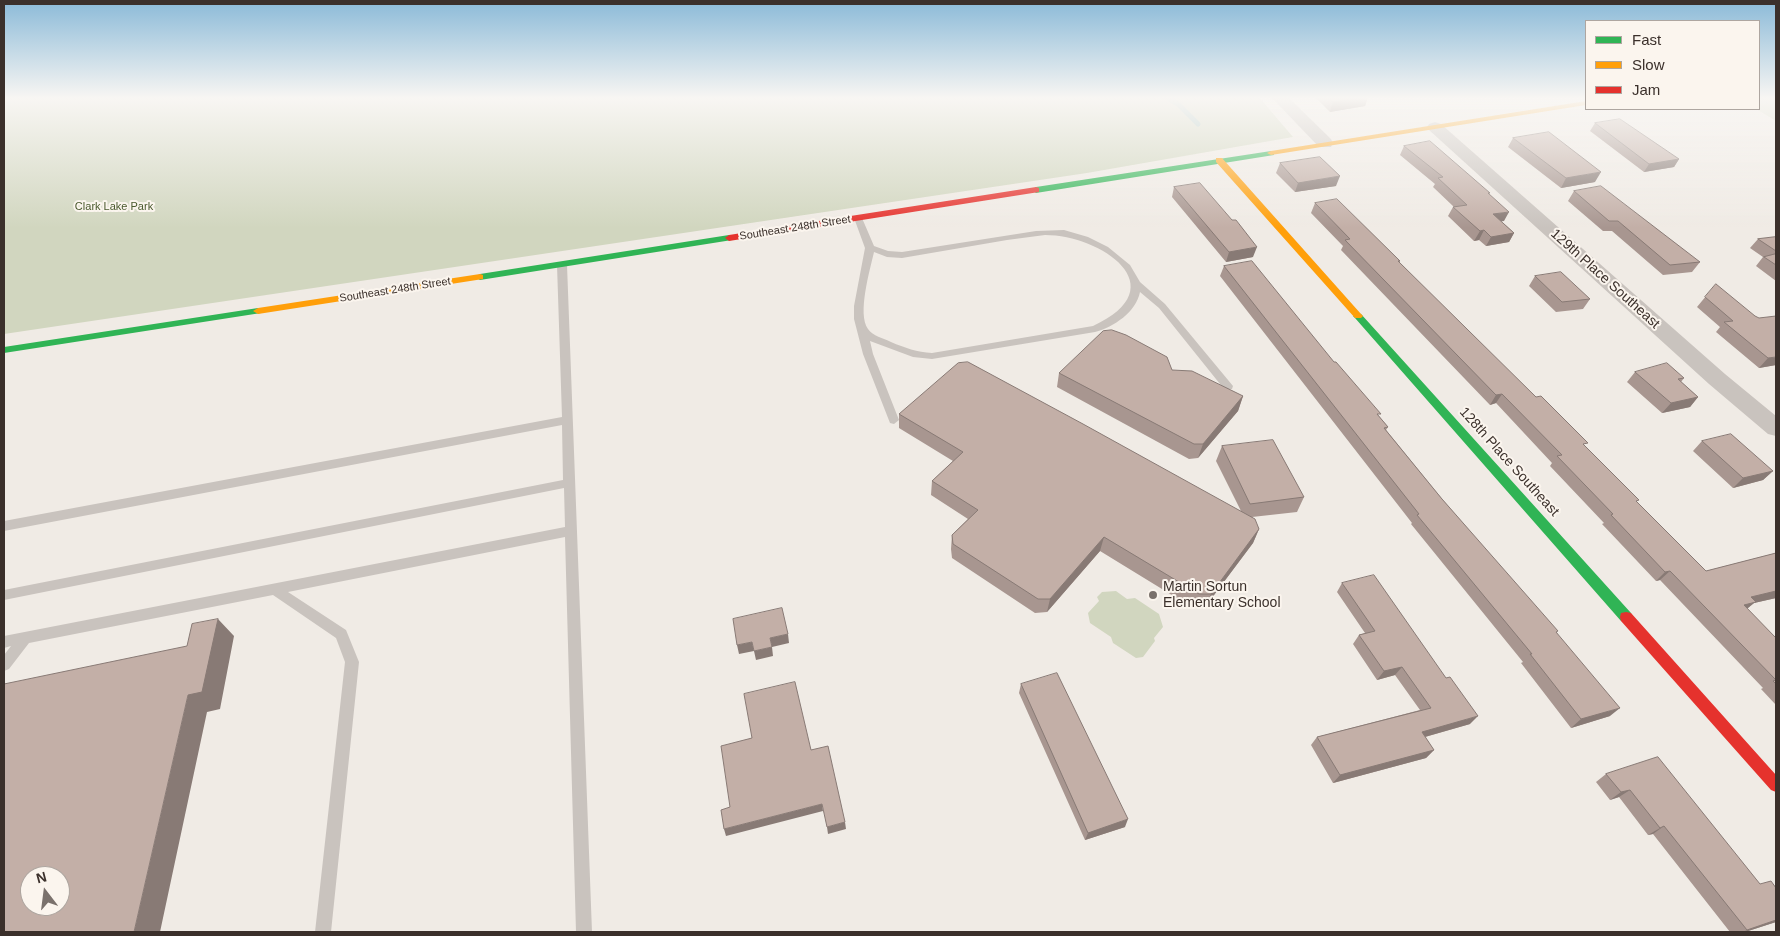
<!DOCTYPE html>
<style>
body{margin:0}
#map{position:relative;width:1780px;height:936px;overflow:hidden;background:#f0ebe5;font-family:Arial,sans-serif}
canvas{display:block}
.frame{position:absolute;inset:0;border:5px solid #3b302b;pointer-events:none}
.legend{position:absolute;left:1585px;top:20px;width:175px;height:90px;box-sizing:border-box;background:#fbf5ee;border:1px solid #aea6a0;margin:0;padding:6px 9px;list-style:none;font-size:15px;color:#3b302b}
.legend li{display:flex;align-items:center;gap:10px;height:25px}
.legend b{width:25px;border:1px solid #aea6a0}
.north{position:absolute;left:20px;top:866px;width:50px;height:50px;box-sizing:border-box;background:#fbf5ee;border:1px solid #aea6a0;border-radius:50%;rotate:345deg;font-size:14px;font-weight:700;line-height:20px;text-align:center;color:#3b302b}
.north::after{content:'';display:block;margin:auto;width:18px;height:22px;background:#7a716c;clip-path:polygon(50% 0,100% 100%,50% 72%,0 100%)}
</style>
<div id="map">
<canvas width="1780" height="936"></canvas>
<div class="frame"></div>
<ul class="legend">
<li><b style="height:6px;background:#30b455"></b>Fast</li>
<li><b style="height:6px;background:#ff9f0a"></b>Slow</li>
<li><b style="height:6px;background:#e5322d"></b>Jam</li>
</ul>
<div class="north">N</div>
</div>
<script>
const ctx = document.querySelector('canvas').getContext('2d');
ctx.lineJoin = 'round';
function paint(path, color) {
  ctx.fillStyle = color;
  ctx.fill(path, 'evenodd');
}
function strokePath(path, color, width, dash) {
  ctx.strokeStyle = color;
  ctx.lineWidth = width;
  ctx.lineCap = dash ? 'butt' : 'round';
  ctx.setLineDash(dash || []);
  ctx.stroke(path);
}
function drawText(font, color, halo, rows, align = 'center') {
  ctx.font = font + ' Arial,sans-serif';
  ctx.lineWidth = 4;
  ctx.setLineDash([]);
  ctx.textBaseline = 'middle';
  ctx.strokeStyle = halo;
  ctx.fillStyle = color;
  for (const [text, x, y, turn = 0] of rows) {
    ctx.save();
    ctx.translate(x, y);
    ctx.rotate((+turn || 0) * Math.PI / 180);
    ctx.textAlign = isNaN(turn) ? turn : align;
    if (halo) ctx.strokeText(text, 0, 0);
    ctx.fillText(text, 0, 0);
    ctx.restore();
  }
}
const green = new Path2D(`
 M 4,97 L 1259,97 L 1293,137 L 1087,173 L 4,334 Z
 M 1759,97 L 1776,97 L 1776,121 L 1756,109 L 1759,109 Z
 M 1116,591 L 1127,599 L 1135,598 L 1159,614 L 1163,627 L 1154,638 L 1155,641 L 1143,657 L 1136,658 L 1113,643 L 1111,637 L 1090,623 L 1088,613 L 1099,601 L 1097,597 L 1102,592 Z`);
const stream = new Path2D(`
 M 1166,97 L 1178,104 L 1198,124`);
const lane = new Path2D(`
 M 858,215 L 862,218 L 874,246 L 888,251 L 902,252 L 1036,231 L 1064,230 L 1088,237 L 1108,247 L 1130,265 L 1140,282 L 1165,304 L 1233,386 L 1232,389 L 1224,389 L 1159,308 L 1140,292 C 1136,312 1114,327 1095,332 L 932,359 L 913,357 L 870,341 L 873,354 L 899,420 L 894,424 L 890,423 L 863,354 L 854,319 L 854,306 L 865,248 L 854,218 ZM 1045,235 C 1101,235 1178,287 1093,326 L 932,353 C 917,352 905,348 891,342 C 883,338 873,336 868,329 C 857,314 870,270 874,252 L 887,257 L 902,258 L 1007,240 Z
 M 562,262 L 567,265 L 592,932 L 576,932 L 565,537 L 288,592 L 346,630 L 359,662 L 331,932 L 315,932 L 345,662 L 336,638 L 273,595 L 29,643 L 9,669 L 4,671 L 4,655 L 11,646 L 4,648 L 4,636 L 565,527 L 564,488 L 4,600 L 4,590 L 563,480 L 562,425 L 4,531 L 4,521 L 562,417 L 557,265 Z`);
const street = new Path2D(`
 M 1271,97 L 1288,97 L 1331,139 L 1333,143 L 1331,147 L 1319,147 Z
 M 1435,122 L 1441,124 L 1725,374 L 1776,416 L 1776,436 L 1768,434 L 1709,384 L 1429,130 L 1427,127 L 1429,124 Z`);
const fast = new Path2D(`
 M 1271,151 L 1274,151 L 1274,155 L 1036,193 L 1032,190 L 1036,187 Z
 M 729,235 L 732,236 L 732,240 L 480,280 L 475,277 L 480,274 Z
 M 258,308 L 261,309 L 263,311 L 261,313 L 4,353 L 4,347 Z
 M 1358,313 L 1361,314 L 1631,613 L 1632,617 L 1631,621 L 1626,622 L 1621,621 L 1355,318 L 1353,316 Z`);
const slow = new Path2D(`
 M 1586,101 L 1586,105 L 1271,155 L 1267,153 L 1271,151 Z
 M 1216,158 L 1222,158 L 1361,314 L 1363,316 L 1361,318 L 1355,318 L 1216,162 Z
 M 480,274 L 483,275 L 483,279 L 258,314 L 253,311 L 258,308 Z`);
const jam = new Path2D(`
 M 1036,187 L 1039,188 L 1039,192 L 729,241 L 725,238 L 729,235 Z
 M 1626,612 L 1631,613 L 1776,775 L 1776,792 L 1771,790 L 1621,621 L 1620,617 L 1621,613 Z`);
const wall = new Path2D(`
 M 1315,97 L 1368,97 L 1365,106 L 1330,112 Z
 M 1595,123 L 1679,159 L 1674,167 L 1644,172 L 1590,131 Z
 M 1513,138 L 1595,182 L 1561,188 L 1508,147 Z
 M 1404,146 L 1489,194 L 1504,221 L 1501,221 L 1514,233 L 1509,242 L 1486,246 L 1479,240 L 1474,241 L 1448,216 L 1453,207 L 1454,207 L 1433,187 L 1435,184 L 1400,155 Z
 M 1280,163 L 1336,186 L 1295,192 L 1276,173 Z
 M 1174,187 L 1232,220 L 1253,257 L 1226,262 L 1172,197 Z
 M 1574,191 L 1700,262 L 1692,272 L 1663,275 L 1612,231 L 1603,231 L 1568,201 Z
 M 1315,203 L 1400,261 L 1399,263 L 1585,446 L 1637,502 L 1706,571 L 1776,553 L 1776,598 L 1754,603 L 1747,609 L 1776,638 L 1776,705 L 1761,689 L 1763,688 L 1660,580 L 1656,581 L 1602,524 L 1604,523 L 1550,466 L 1552,463 L 1496,403 L 1490,405 L 1341,250 L 1343,246 L 1311,213 Z
 M 1776,237 L 1776,281 L 1756,266 L 1763,257 L 1750,248 L 1758,239 Z
 M 1224,266 L 1334,362 L 1388,427 L 1386,430 L 1442,499 L 1557,633 L 1610,716 L 1571,728 L 1521,663 L 1523,662 L 1411,524 L 1412,523 L 1220,276 Z
 M 1535,276 L 1590,299 L 1583,309 L 1556,312 L 1529,286 Z
 M 1716,284 L 1776,365 L 1759,368 L 1716,332 L 1720,327 L 1697,307 Z
 M 1172,370 L 1243,396 L 1238,411 L 1198,458 L 1189,459 L 1057,387 L 1059,373 Z
 M 1635,372 L 1684,378 L 1681,382 L 1698,397 L 1690,407 L 1662,413 L 1627,382 Z
 M 899,414 L 1241,511 L 1216,461 L 1222,446 L 1304,497 L 1297,512 L 1252,517 L 1259,529 L 1253,543 L 1205,607 L 1193,608 L 1100,551 L 1047,612 L 1035,613 L 952,558 L 951,549 L 952,535 L 968,519 L 931,495 L 932,481 L 953,461 L 899,428 Z
 M 1702,441 L 1773,471 L 1763,480 L 1733,488 L 1693,451 Z
 M 1342,583 L 1470,724 L 1425,737 L 1434,750 L 1426,758 L 1333,783 L 1311,745 L 1317,737 L 1420,710 L 1395,675 L 1377,680 L 1353,644 L 1359,635 L 1365,633 L 1337,592 Z
 M 1021,684 L 1125,827 L 1085,840 L 1019,693 Z
 M 1658,757 L 1776,922 L 1745,932 L 1730,932 L 1653,834 L 1648,835 L 1619,797 L 1610,800 L 1596,782 L 1606,774 Z`);
const shadedWall = new Path2D(`
 M 1363,97 L 1368,97 L 1365,106 L 1330,112 L 1333,102 Z
 M 1679,159 L 1674,167 L 1644,172 L 1649,164 Z
 M 1601,172 L 1595,182 L 1561,188 L 1566,178 Z
 M 1340,176 L 1336,186 L 1295,192 L 1298,183 Z
 M 1509,212 L 1504,221 L 1487,224 L 1493,214 Z
 M 1484,230 L 1479,240 L 1474,241 L 1480,231 Z
 M 1514,233 L 1509,242 L 1486,246 L 1491,237 Z
 M 1257,247 L 1253,257 L 1226,262 L 1229,252 Z
 M 1776,357 L 1776,365 L 1759,368 L 1768,358 Z
 M 1502,394 L 1496,403 L 1490,405 L 1496,395 Z
 M 1243,396 L 1238,411 L 1198,458 L 1203,444 Z
 M 1698,397 L 1690,407 L 1662,413 L 1671,403 Z
 M 1773,471 L 1763,480 L 1733,488 L 1743,478 Z
 M 1259,529 L 1253,543 L 1205,607 L 1211,594 Z
 M 1104,537 L 1100,551 L 1047,612 L 1050,599 Z
 M 1670,571 L 1660,580 L 1656,581 L 1665,572 Z
 M 1776,591 L 1776,598 L 1754,603 L 1744,611 L 1733,614 L 1751,597 Z
 M 218,619 L 234,636 L 220,709 L 207,712 L 160,932 L 134,932 L 188,695 Z
 M 788,634 L 789,643 L 772,647 L 770,638 Z
 M 752,642 L 754,651 L 739,654 L 737,645 Z
 M 772,647 L 773,656 L 756,660 L 754,651 Z
 M 1402,667 L 1395,675 L 1377,680 L 1384,671 Z
 M 1620,708 L 1610,716 L 1571,728 L 1581,719 Z
 M 1478,716 L 1470,724 L 1414,740 L 1422,732 Z
 M 1434,750 L 1426,758 L 1333,783 L 1340,775 Z
 M 1630,790 L 1619,797 L 1610,800 L 1621,792 Z
 M 822,804 L 823,811 L 726,836 L 724,829 Z
 M 1128,819 L 1125,827 L 1085,840 L 1088,833 Z
 M 845,822 L 846,829 L 828,834 L 827,827 Z
 M 1664,826 L 1653,834 L 1648,835 L 1660,828 Z
 M 1776,920 L 1776,922 L 1745,932 L 1742,932 Z`);
const building = new Path2D(`
 M 1328,97 L 1363,97 L 1333,102 Z
 M 1620,119 L 1679,159 L 1649,164 L 1595,123 Z
 M 1549,132 L 1601,172 L 1566,178 L 1513,138 Z
 M 1430,141 L 1490,193 L 1488,193 L 1509,212 L 1493,214 L 1514,233 L 1491,237 L 1484,230 L 1480,231 L 1453,207 L 1467,205 L 1438,178 L 1443,177 L 1404,146 Z
 M 1320,157 L 1340,176 L 1298,183 L 1280,163 Z
 M 1200,183 L 1232,220 L 1236,220 L 1257,247 L 1229,252 L 1174,187 Z
 M 1601,186 L 1700,262 L 1670,265 L 1618,221 L 1609,221 L 1574,191 Z
 M 1337,199 L 1400,261 L 1398,261 L 1536,397 L 1541,396 L 1588,443 L 1583,444 L 1639,500 L 1636,501 L 1706,571 L 1776,553 L 1776,591 L 1751,597 L 1756,602 L 1744,605 L 1776,638 L 1776,684 L 1773,681 L 1776,680 L 1670,571 L 1665,572 L 1611,515 L 1613,514 L 1557,456 L 1562,455 L 1502,394 L 1496,395 L 1345,240 L 1350,239 L 1315,203 Z
 M 1776,237 L 1776,251 L 1758,239 Z
 M 1776,254 L 1776,265 L 1764,257 Z
 M 1252,261 L 1334,362 L 1336,362 L 1381,414 L 1377,414 L 1388,427 L 1384,428 L 1442,499 L 1558,631 L 1556,632 L 1620,708 L 1581,719 L 1530,654 L 1532,654 L 1417,515 L 1419,514 L 1224,266 Z
 M 1561,272 L 1590,299 L 1562,302 L 1535,276 Z
 M 1716,284 L 1755,316 L 1759,318 L 1776,316 L 1776,357 L 1768,358 L 1724,322 L 1733,321 L 1705,297 Z
 M 1112,330 L 1126,335 L 1167,357 L 1172,370 L 1192,371 L 1243,396 L 1203,444 L 1194,444 L 1059,373 L 1103,331 Z
 M 968,362 L 1083,424 L 1255,519 L 1259,529 L 1211,594 L 1199,594 L 1104,537 L 1050,599 L 1038,599 L 953,544 L 952,535 L 978,510 L 932,481 L 963,452 L 899,414 L 958,363 Z
 M 1667,363 L 1684,378 L 1678,379 L 1698,397 L 1671,403 L 1635,372 Z
 M 1731,434 L 1773,471 L 1743,478 L 1702,441 Z
 M 1273,440 L 1304,497 L 1250,504 L 1222,446 Z
 M 1374,575 L 1446,678 L 1450,677 L 1478,716 L 1422,732 L 1434,750 L 1340,775 L 1317,737 L 1431,708 L 1402,667 L 1384,671 L 1359,635 L 1375,631 L 1342,583 Z
 M 782,608 L 788,634 L 770,638 L 772,647 L 754,651 L 752,642 L 737,645 L 733,619 Z
 M 218,619 L 202,692 L 188,695 L 134,932 L 4,932 L 4,684 L 187,646 L 192,624 ZM 30,876 L 60,876 L 60,906 L 30,906 Z
 M 1057,673 L 1128,819 L 1088,833 L 1021,684 Z
 M 795,682 L 811,750 L 828,746 L 845,822 L 827,827 L 822,804 L 724,829 L 721,810 L 730,807 L 721,746 L 752,738 L 744,694 Z
 M 1658,757 L 1760,884 L 1771,881 L 1776,888 L 1776,920 L 1747,930 L 1664,826 L 1660,828 L 1630,790 L 1621,792 L 1606,774 Z`);
const markers = [
 [1153,595,5,"#7a716c"]
];
const farParknames = [
 ["Clark Lake Park",114,207]
];
const farStreetnames = [
 ["Southeast 248th Street",795,228,-9],
 ["Southeast 248th Street",395,290,-9]
];
const streetNames = [
 ["129th Place Southeast",1605,279,42],
 ["128th Place Southeast",1509,462,48]
];
const poiNames = [
 ["Martin Sortun",1163,587],
 ["Elementary School",1163,603]
];
paint(green, '#d1d6bf');
strokePath(stream, '#a1c2c1', 5);
paint(lane, '#c9c3be');
paint(street, '#c9c3be');
paint(fast, '#30b455');
paint(slow, '#ff9f0a');
paint(jam, '#e5322d');
paint(wall, '#a89690');
paint(shadedWall, '#887a75');
paint(building, '#c3afa7');
strokePath(building, '#887a75', 1);
const sky = ctx.createLinearGradient(0, 0, 0, 228);
sky.addColorStop(0, '#8bbad8');
sky.addColorStop(0.43, '#f8f6f3');
sky.addColorStop(1, '#f8f6f300');
ctx.fillStyle = sky;
ctx.fillRect(0, 0, 1780, 228);
for (const [x, y, r, color] of markers) {
  const dot = new Path2D();
  dot.arc(x, y, r, 0, 2 * Math.PI);
  ctx.fillStyle = color;
  ctx.fill(dot);
  strokePath(dot, '#fbf5ee', 2);
}
drawText('11px', '#4a5a2e', '#fbf5ee', farParknames);
drawText('11px', '#3b302b', '#fbf5ee', farStreetnames);
drawText('14px', '#3b302b', '#fbf5ee', streetNames);
drawText('14px', '#3b302b', '#fbf5ee', poiNames, 'left');
</script>
